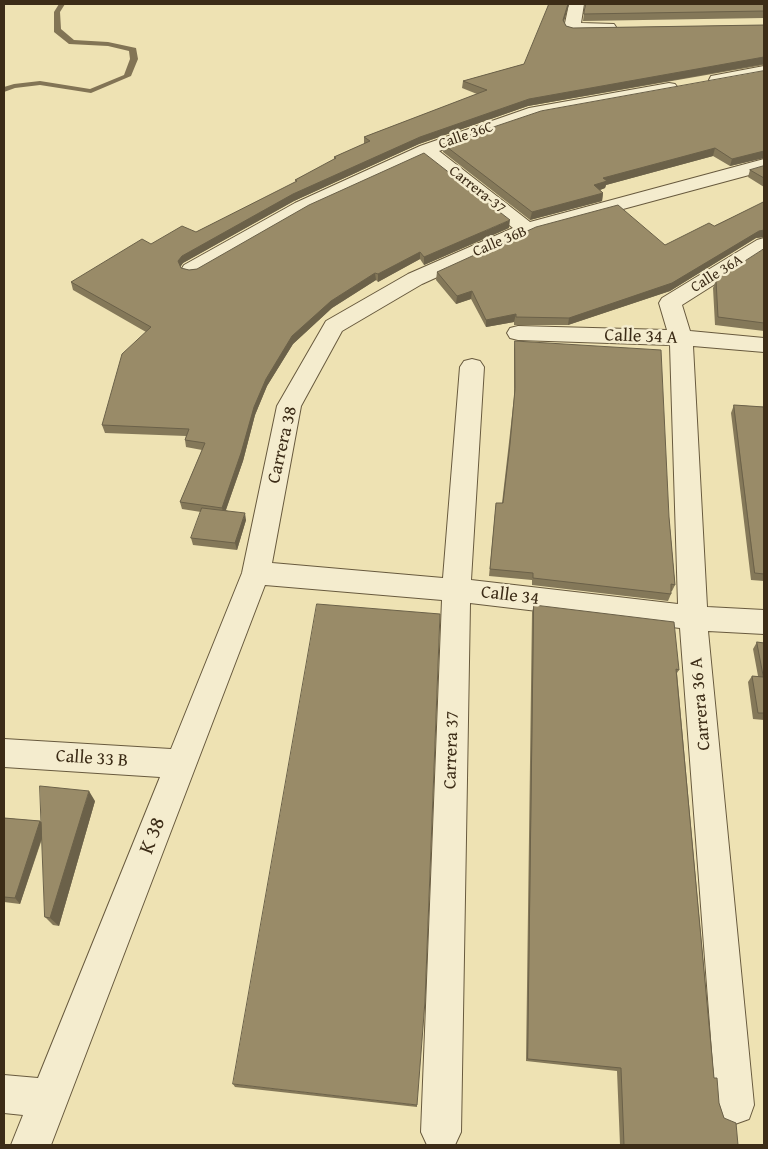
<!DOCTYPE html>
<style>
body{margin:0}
#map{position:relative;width:768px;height:1149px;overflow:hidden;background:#eee2b3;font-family:"Gentium Book Plus",serif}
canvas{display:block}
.frame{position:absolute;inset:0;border:5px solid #3c2c17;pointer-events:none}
</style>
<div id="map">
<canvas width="768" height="1149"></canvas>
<div class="frame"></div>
</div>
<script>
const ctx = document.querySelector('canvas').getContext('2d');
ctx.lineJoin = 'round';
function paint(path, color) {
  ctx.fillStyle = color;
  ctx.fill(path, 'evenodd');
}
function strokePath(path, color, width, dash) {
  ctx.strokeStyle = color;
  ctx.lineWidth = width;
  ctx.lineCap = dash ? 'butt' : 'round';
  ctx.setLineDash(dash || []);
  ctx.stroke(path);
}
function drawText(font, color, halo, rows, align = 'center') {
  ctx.font = font + ' "Gentium Book Plus",serif';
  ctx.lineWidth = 5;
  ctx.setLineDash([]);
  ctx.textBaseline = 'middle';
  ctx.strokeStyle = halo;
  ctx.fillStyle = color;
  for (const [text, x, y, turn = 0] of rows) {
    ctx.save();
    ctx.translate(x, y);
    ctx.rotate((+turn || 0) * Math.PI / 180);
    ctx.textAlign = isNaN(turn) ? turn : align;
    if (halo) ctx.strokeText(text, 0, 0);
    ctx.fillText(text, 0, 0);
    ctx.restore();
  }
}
const stream = new Path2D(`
 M 59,4 L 65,4 L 60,12 L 61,29 L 74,40 L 108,42 L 136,48 L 138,59 L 131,76 L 91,93 L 40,85 L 15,88 L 4,92 L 4,87 L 14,84 L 40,81 L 90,89 L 124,75 L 130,59 L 129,51 L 108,46 L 69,44 L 54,32 L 54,12 Z`);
const street = new Path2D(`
 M 569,4 L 584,4 L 581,23 L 614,24 L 616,27 L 614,30 L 608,32 L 566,31 L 564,28 Z
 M 764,66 L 764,76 L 717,85 L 711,84 L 709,80 L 711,76 Z
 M 669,83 L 675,84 L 678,88 L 675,92 L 539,117 L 439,151 L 530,222 L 764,159 L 764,171 L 534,233 L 422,284 L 342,331 L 301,406 L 272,563 L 443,578 L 460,367 L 464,361 L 472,359 L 480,361 L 484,367 L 471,580 L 678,604 L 670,345 L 518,340 L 510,338 L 507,333 L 510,328 L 518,326 L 667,330 L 659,303 L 662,298 L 757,240 L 764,238 L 764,253 L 682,305 L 690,331 L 764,338 L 764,352 L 693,346 L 707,607 L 764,610 L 764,634 L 708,631 L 754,1105 L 749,1119 L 735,1124 L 721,1119 L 716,1105 L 680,628 L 470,603 L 461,1132 L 455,1145 L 427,1145 L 421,1132 L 442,600 L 265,585 L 51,1145 L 11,1145 L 23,1115 L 4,1113 L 4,1075 L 38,1078 L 160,777 L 4,767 L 4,739 L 171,749 L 242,573 L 277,406 L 326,321 L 408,274 L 513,228 L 424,158 L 309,211 L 198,275 L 191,276 L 184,275 L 181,270 L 184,265 L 295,203 L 420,146 L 529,108 Z`);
const wall = new Path2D(`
 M 569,4 L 564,21 L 566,26 L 573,28 L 764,25 L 764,65 L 528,106 L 419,144 L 294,201 L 183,263 L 180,267 L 181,268 L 189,270 L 509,228 L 424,265 L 420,259 L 378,282 L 376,280 L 332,308 L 293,344 L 267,386 L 255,415 L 243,461 L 226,510 L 246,520 L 237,550 L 193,545 L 191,538 L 201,512 L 182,509 L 180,502 L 202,450 L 186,447 L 185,440 L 186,436 L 105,433 L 102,425 L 146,332 L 73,290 L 71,282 L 151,244 L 196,232 L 296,182 L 295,180 L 334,160 L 334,157 L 364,144 L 364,137 L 477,94 L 462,88 L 463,81 L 524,64 Z
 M 585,4 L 764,4 L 764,18 L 583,21 Z
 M 764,71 L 764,158 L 730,166 L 713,156 L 606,185 L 605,188 L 600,190 L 603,193 L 602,201 L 530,220 L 443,152 L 443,144 Z
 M 764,166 L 764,187 L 748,177 L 750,170 Z
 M 764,202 L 764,237 L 756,238 L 670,291 L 568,325 L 514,325 L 514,322 L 486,327 L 471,299 L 456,304 L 436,280 L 437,272 L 665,245 L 714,226 Z
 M 764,249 L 764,331 L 715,325 L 713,288 L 716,280 Z
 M 515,341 L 669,517 L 675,585 L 672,591 L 671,591 L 671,594 L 668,601 L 532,585 L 532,580 L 489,576 L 496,503 L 502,503 L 508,451 L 514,397 L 514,349 Z
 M 734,405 L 764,407 L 764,581 L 751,580 L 731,413 Z
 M 534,605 L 679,670 L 677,673 L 714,1078 L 719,1103 L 724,1118 L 738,1145 L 620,1145 L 617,1071 L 526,1061 L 532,612 Z
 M 757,642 L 764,643 L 764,720 L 753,719 L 748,682 L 752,676 L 758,676 L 753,649 Z
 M 95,801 L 59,926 L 53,925 L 45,917 L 42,839 L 20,904 L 4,902 L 4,818 L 40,821 L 41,822 Z
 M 233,1084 L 417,1105 L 417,1107 L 235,1087 Z`);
const shadedWall = new Path2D(`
 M 568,4 L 569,4 L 562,28 L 563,20 Z
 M 764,57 L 764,64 L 528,106 L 419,144 L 294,201 L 183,263 L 179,269 L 178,261 L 182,256 L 293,194 L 420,137 L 529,99 Z
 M 715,148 L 713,156 L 606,185 L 605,188 L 592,193 L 594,185 L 603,178 Z
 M 764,151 L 764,158 L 730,166 L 732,159 Z
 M 603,193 L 602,201 L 530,220 L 532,212 Z
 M 510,220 L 509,228 L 424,265 L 424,257 Z
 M 764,230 L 764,237 L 756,238 L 670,291 L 568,325 L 569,318 L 759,231 Z
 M 420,252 L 420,259 L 378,282 L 378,274 Z
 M 375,273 L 376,280 L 332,308 L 293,344 L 267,386 L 255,415 L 243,461 L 224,515 L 222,508 L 254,407 L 266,379 L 292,336 L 331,301 Z
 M 472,291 L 471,299 L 456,304 L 457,296 Z
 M 516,314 L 514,322 L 486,327 L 486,320 Z
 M 245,513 L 246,520 L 237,550 L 235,543 Z
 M 89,791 L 95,801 L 59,926 L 50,918 Z
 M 40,821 L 45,828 L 20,904 L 15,898 Z`);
const building = new Path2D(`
 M 548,4 L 568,4 L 563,20 L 566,26 L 573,28 L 764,25 L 764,57 L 529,99 L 420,137 L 293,194 L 182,256 L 178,261 L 181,268 L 189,270 L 197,269 L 309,205 L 424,153 L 510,220 L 424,257 L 420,252 L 378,274 L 375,273 L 331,301 L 292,336 L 266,379 L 254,407 L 241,453 L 222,508 L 180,502 L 205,443 L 185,440 L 189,429 L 102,425 L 122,354 L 151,327 L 71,282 L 142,239 L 151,244 L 182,226 L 196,232 L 297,181 L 295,180 L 336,158 L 334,157 L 370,141 L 364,137 L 487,90 L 463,81 L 524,64 L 548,6 Z
 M 586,4 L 764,4 L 764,11 L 584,14 Z
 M 764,71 L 764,151 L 732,159 L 715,148 L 603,178 L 607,181 L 594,185 L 603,193 L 532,212 L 443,144 L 541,111 Z
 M 764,166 L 764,178 L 750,170 Z
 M 764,202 L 764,230 L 759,231 L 672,283 L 569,318 L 516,317 L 516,314 L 486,320 L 472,291 L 457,296 L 437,272 L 536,227 L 618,205 L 665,245 L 709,223 L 714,226 Z
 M 764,249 L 764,323 L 718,317 L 716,280 Z
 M 515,341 L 661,350 L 669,517 L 675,585 L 671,584 L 671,594 L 533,578 L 533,573 L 490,569 L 496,503 L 503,503 L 510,444 L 515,389 Z
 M 734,405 L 764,407 L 764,574 L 755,573 Z
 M 202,508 L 245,513 L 235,543 L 191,538 Z
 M 317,604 L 440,614 L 425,1001 L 417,1105 L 233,1084 Z
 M 534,605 L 674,622 L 679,670 L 676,669 L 714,1078 L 717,1078 L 719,1103 L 724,1118 L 736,1123 L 738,1145 L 624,1145 L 621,1068 L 528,1059 Z
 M 757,642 L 764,643 L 764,713 L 758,713 L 752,676 L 763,677 Z
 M 40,786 L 89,791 L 50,918 L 45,917 Z
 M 4,818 L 40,821 L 15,898 L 4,897 Z`);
const farStreetnames = [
 ["Calle 36C",466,136,-19],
 ["Carrera-37",477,190,38],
 ["Calle 36B",500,242,-23],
 ["Calle 36A",717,274,-32]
];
const streetNames = [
 ["Calle 34 A",641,337,2],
 ["Carrera 38",283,445,-77],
 ["Calle 34",510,596,7],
 ["Carrera 36 A",701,704,-95],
 ["Carrera 37",452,750,-88],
 ["Calle 33 B",92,759,4]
];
const nearStreetnames = [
 ["K 38",153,836,-69]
];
paint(stream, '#827455');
strokePath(street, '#685a3e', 2);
paint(street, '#f4ecce');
paint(wall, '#847859');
paint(shadedWall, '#6b6149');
paint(building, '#998b68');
strokePath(building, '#6b6149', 1);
drawText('15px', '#3c2c17', '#f4ecce', farStreetnames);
drawText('18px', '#3c2c17', '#f4ecce', streetNames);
drawText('21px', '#3c2c17', '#f4ecce', nearStreetnames);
</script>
